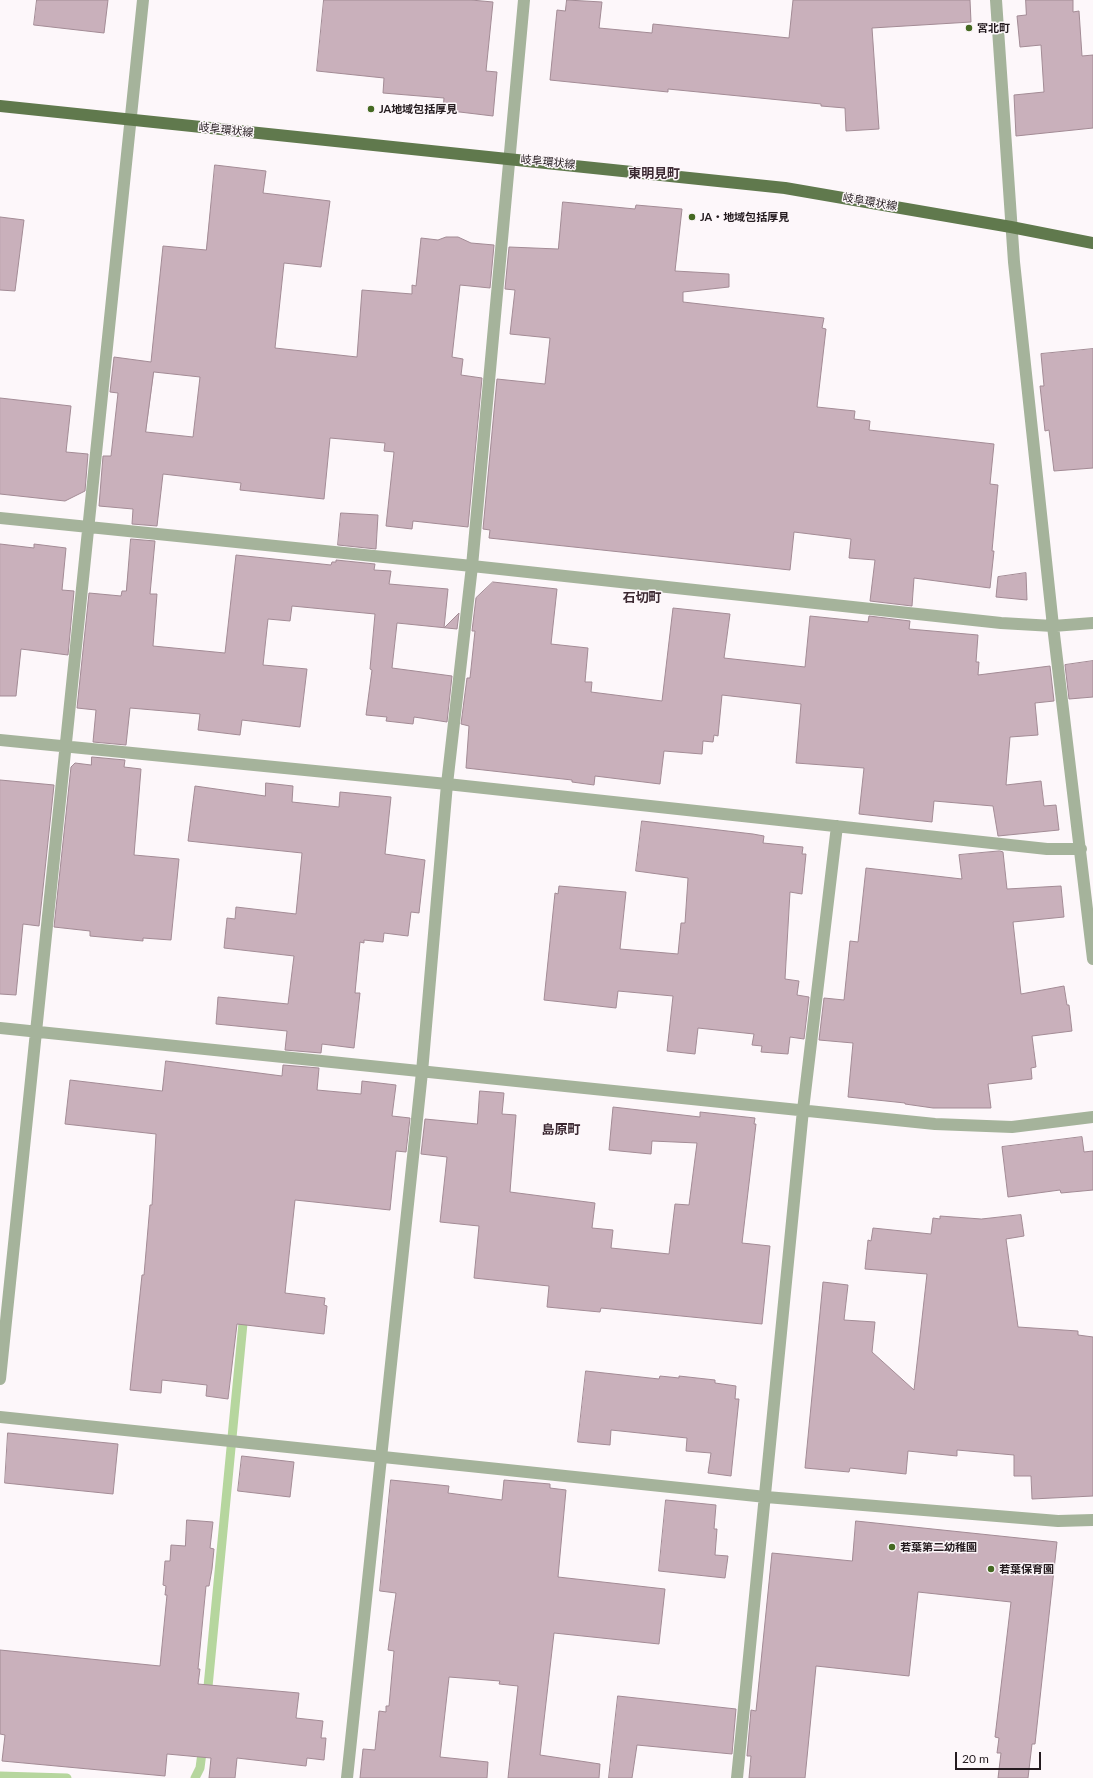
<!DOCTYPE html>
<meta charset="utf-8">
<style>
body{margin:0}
#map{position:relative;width:1093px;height:1778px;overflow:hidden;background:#fdf7fa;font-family:Lato,sans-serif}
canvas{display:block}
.scale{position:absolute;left:955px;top:1752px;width:86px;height:18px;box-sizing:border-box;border:2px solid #241b1f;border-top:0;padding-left:5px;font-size:12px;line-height:14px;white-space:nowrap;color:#241b1f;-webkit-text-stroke:3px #fdf7fa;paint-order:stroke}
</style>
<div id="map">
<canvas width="1093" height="1778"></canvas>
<div class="scale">20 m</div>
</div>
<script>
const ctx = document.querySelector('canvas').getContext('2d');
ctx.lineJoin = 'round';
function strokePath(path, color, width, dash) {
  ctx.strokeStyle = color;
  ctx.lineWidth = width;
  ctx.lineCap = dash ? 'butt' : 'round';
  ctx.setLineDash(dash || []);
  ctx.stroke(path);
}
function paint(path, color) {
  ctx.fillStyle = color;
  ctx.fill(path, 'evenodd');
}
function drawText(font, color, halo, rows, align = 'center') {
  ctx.font = font + ' Lato,"Noto Sans JP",sans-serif';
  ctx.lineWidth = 3;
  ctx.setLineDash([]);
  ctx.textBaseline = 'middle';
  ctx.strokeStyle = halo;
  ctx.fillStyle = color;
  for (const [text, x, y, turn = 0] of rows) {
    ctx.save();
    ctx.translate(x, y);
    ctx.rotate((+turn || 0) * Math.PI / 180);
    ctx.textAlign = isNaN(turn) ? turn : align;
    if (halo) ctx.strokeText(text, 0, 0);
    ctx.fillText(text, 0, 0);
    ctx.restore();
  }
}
const stream = new Path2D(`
 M 207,1697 L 244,1313
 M 0,1776 L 67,1778
 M 195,1778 L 200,1768 L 203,1745`);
const building = new Path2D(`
 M 37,0 L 108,0 L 104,33 L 34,25 Z
 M 324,0 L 471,0 L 493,2 L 486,71 L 497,72 L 493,116 L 443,110 L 444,98 L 383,93 L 384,78 L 317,71 Z
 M 567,0 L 602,2 L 599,28 L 652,33 L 653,24 L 789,38 L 793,0 L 970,0 L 971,22 L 872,28 L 879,129 L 846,131 L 845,108 L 821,106 L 821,104 L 668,89 L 668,92 L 550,80 L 557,10 L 565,11 Z
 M 1026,0 L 1073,0 L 1073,12 L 1079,11 L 1082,56 L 1093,55 L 1093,128 L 1016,136 L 1014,95 L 1044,92 L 1041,45 L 1020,47 L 1017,16 L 1026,15 Z
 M 215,165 L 266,171 L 263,193 L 330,201 L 321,267 L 284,263 L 275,348 L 357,357 L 362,290 L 412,294 L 412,285 L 416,286 L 421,238 L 438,240 L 446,237 L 458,237 L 471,243 L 494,245 L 490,288 L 460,285 L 452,357 L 463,359 L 461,375 L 482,378 L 468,527 L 413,521 L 412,529 L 386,526 L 394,452 L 384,451 L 385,443 L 330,438 L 324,499 L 240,490 L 241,483 L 163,474 L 157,526 L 132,524 L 133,509 L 99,506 L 103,456 L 111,456 L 118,393 L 110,392 L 114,357 L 151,362 L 163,246 L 206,250 ZM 154,372 L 200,377 L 193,437 L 146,432 Z
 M 563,202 L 635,209 L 636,205 L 682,209 L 675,271 L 729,274 L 729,287 L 683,292 L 683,302 L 824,318 L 822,328 L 826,329 L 817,407 L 855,411 L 854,419 L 870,421 L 869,430 L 994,444 L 990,484 L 998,485 L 992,551 L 994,551 L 990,588 L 914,578 L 912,606 L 870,601 L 875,560 L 849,558 L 851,539 L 794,532 L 790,570 L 489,538 L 490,530 L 483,529 L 497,379 L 545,384 L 550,338 L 510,334 L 515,290 L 505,289 L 509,247 L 558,249 Z
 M 0,217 L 24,220 L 15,291 L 0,290 Z
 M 1093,349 L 1093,468 L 1054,471 L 1049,430 L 1045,431 L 1040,386 L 1044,386 L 1041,354 Z
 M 0,398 L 71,406 L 66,452 L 88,454 L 85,491 L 65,501 L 0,494 Z
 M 341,513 L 378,515 L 376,549 L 338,545 Z
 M 131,539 L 155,541 L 150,594 L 157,594 L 153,646 L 225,653 L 236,555 L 331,565 L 332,562 L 336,562 L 336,560 L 375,564 L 374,570 L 391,571 L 389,584 L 448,589 L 444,628 L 459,613 L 457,629 L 397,623 L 392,668 L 452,676 L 447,722 L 414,717 L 413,724 L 386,721 L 387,717 L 366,715 L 372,670 L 370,669 L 375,614 L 292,606 L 290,621 L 268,619 L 263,665 L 307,669 L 300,727 L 242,720 L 240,735 L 198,730 L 200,714 L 130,708 L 126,745 L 93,742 L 96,710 L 77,708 L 89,593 L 121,596 L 122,591 L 126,591 Z
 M 0,544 L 34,548 L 34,544 L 66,548 L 62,590 L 74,591 L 68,655 L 21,649 L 16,696 L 0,696 Z
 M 1026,573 L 1027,600 L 996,597 L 998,577 Z
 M 493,582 L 557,589 L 551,644 L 588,648 L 585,682 L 592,682 L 591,692 L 662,701 L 673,608 L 730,614 L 724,658 L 805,667 L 810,616 L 868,622 L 869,616 L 910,621 L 909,629 L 978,635 L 976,662 L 979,662 L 978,675 L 1050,666 L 1054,701 L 1035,703 L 1038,735 L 1010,737 L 1006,785 L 1041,781 L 1044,806 L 1056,805 L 1059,830 L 998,836 L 993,806 L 934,801 L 932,822 L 859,814 L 864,768 L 796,763 L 801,704 L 722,695 L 718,736 L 714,735 L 713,742 L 703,741 L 702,754 L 664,751 L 660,784 L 595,776 L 594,785 L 572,782 L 572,780 L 466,768 L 469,726 L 461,724 L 467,678 L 470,678 L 475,631 L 472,631 L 476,598 Z
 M 1093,661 L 1093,697 L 1069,699 L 1065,665 Z
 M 92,757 L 125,760 L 124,767 L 141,769 L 134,855 L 179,859 L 171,940 L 143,938 L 143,941 L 90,936 L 90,931 L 54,927 L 71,767 L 75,763 L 91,765 Z
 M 0,780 L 54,785 L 39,926 L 23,924 L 16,995 L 0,994 Z
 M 266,783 L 293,786 L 292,802 L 339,807 L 340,792 L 391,797 L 385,854 L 425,860 L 419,913 L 411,912 L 408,936 L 384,933 L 383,942 L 364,940 L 364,943 L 360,942 L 355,993 L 360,993 L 354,1048 L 322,1044 L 321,1053 L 285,1050 L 287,1031 L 216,1024 L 218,997 L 288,1004 L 294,956 L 224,948 L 227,918 L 235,919 L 236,907 L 296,914 L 302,853 L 188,841 L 195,786 L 265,796 Z
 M 642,821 L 753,834 L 764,836 L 763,843 L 803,847 L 802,854 L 806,854 L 802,894 L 790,892 L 785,979 L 799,981 L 797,995 L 809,997 L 804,1039 L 790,1037 L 788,1054 L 761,1052 L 762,1046 L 752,1045 L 754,1034 L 698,1028 L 695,1054 L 667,1051 L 673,996 L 618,991 L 616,1008 L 544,1000 L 555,893 L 558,894 L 559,886 L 626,892 L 620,949 L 678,954 L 681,923 L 685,923 L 688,878 L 636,871 Z
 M 1000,851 L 1003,852 L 1007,889 L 1061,886 L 1064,917 L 1013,922 L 1021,994 L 1064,986 L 1067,1005 L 1069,1005 L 1072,1031 L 1032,1036 L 1036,1067 L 1031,1068 L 1032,1079 L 988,1084 L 991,1108 L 933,1108 L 905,1104 L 905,1103 L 848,1097 L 853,1043 L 819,1040 L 824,998 L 844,1000 L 850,941 L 858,942 L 866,868 L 962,879 L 959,855 Z
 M 166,1061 L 282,1076 L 283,1065 L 319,1068 L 317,1090 L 361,1094 L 362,1081 L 396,1085 L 392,1116 L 410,1118 L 406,1152 L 396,1151 L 390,1210 L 295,1200 L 285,1293 L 325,1298 L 324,1305 L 327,1306 L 324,1334 L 237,1324 L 228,1399 L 206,1396 L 207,1385 L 162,1380 L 161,1393 L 130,1390 L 142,1275 L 144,1275 L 150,1205 L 152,1205 L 156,1134 L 65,1124 L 70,1080 L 162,1091 Z
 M 480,1091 L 504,1093 L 502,1114 L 516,1115 L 510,1192 L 595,1203 L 592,1228 L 613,1230 L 611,1248 L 669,1254 L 675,1204 L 689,1205 L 697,1143 L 652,1141 L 651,1154 L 609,1150 L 613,1107 L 700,1117 L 700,1112 L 755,1118 L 754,1124 L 756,1124 L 742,1243 L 770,1246 L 762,1324 L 601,1308 L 600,1312 L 547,1307 L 549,1286 L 474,1278 L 479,1226 L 440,1222 L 447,1157 L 421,1154 L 425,1119 L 477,1124 Z
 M 1082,1137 L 1084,1152 L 1093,1151 L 1093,1190 L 1061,1193 L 1060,1190 L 1008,1197 L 1002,1147 Z
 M 1021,1215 L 1024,1236 L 1006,1239 L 1018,1327 L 1078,1331 L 1078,1335 L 1093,1337 L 1093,1496 L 1032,1499 L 1031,1476 L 1014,1476 L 1014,1455 L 957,1450 L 957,1456 L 908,1451 L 906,1474 L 850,1468 L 849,1472 L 805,1468 L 823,1282 L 848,1285 L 844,1320 L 875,1322 L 872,1352 L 914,1390 L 927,1274 L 865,1269 L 868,1240 L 871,1241 L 873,1228 L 931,1234 L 933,1218 L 940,1219 L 940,1216 L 981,1219 Z
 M 586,1371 L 659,1379 L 660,1376 L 679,1378 L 679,1376 L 715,1380 L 715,1383 L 736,1386 L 735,1399 L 739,1399 L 731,1476 L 708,1473 L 711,1453 L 686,1451 L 687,1438 L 611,1430 L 610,1445 L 578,1442 Z
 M 8,1433 L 118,1444 L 113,1494 L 5,1483 Z
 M 242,1456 L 294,1462 L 290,1497 L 238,1491 Z
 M 391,1480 L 449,1486 L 448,1493 L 502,1500 L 504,1480 L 550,1484 L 550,1488 L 566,1490 L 558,1577 L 665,1589 L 659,1644 L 554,1633 L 540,1755 L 600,1764 L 599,1778 L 508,1778 L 518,1686 L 499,1684 L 500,1681 L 449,1677 L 440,1757 L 488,1762 L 487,1778 L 360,1778 L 363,1749 L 375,1750 L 379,1711 L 386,1712 L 386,1706 L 389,1706 L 394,1651 L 388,1650 L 396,1593 L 380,1591 Z
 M 666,1500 L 716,1505 L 714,1529 L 717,1529 L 715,1555 L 728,1556 L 725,1578 L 659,1571 Z
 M 187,1520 L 213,1522 L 210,1548 L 214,1549 L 212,1569 L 209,1586 L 206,1586 L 198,1669 L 200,1669 L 198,1684 L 299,1693 L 296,1718 L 323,1721 L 321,1738 L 326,1738 L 324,1760 L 307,1758 L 306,1766 L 237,1758 L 235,1778 L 209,1778 L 211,1758 L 167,1754 L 165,1776 L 2,1761 L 5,1735 L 0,1734 L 0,1650 L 160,1666 L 167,1595 L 165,1595 L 166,1586 L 163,1585 L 165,1561 L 170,1561 L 171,1545 L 185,1546 Z
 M 856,1521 L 1057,1542 L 1035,1744 L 1032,1744 L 1028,1778 L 998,1778 L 1001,1753 L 997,1753 L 999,1738 L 995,1737 L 1011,1602 L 918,1592 L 909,1676 L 816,1666 L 805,1778 L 749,1778 L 751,1756 L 747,1756 L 751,1710 L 756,1711 L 772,1553 L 852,1561 Z
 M 618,1696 L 736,1709 L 732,1754 L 637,1745 L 632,1778 L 609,1778 Z`);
const street = new Path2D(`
 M 996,0 L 1014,262 L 1053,626 L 1093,959
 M 0,518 L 472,566 L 1001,623 L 1053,626 L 1093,623
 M 0,740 L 447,784 L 1047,849 L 1081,849
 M 0,1028 L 935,1124 L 1012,1127 L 1093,1117
 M 0,1379 L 143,0
 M 0,1417 L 766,1497 L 1058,1521 L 1093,1520
 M 347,1778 L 422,1072 L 447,784 L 472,566 L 524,0
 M 737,1778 L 803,1110 L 837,826`);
const primary = new Path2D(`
 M 0,106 L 785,188 L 1011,227 L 1093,243`);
const markers = [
 [969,28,4,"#456922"],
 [371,109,4,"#456922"],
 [692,217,4,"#456922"],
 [892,1547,4,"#456922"],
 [991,1569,4,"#456922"]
];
const poiNames = [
 ["宮北町",977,28],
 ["JA地域包括厚見",379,109],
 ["JA・地域包括厚見",700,217],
 ["若葉第二幼稚園",900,1547],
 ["若葉保育園",999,1569]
];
const streetNames = [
 ["岐阜環状線",226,130,6],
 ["岐阜環状線",548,162,6],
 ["岐阜環状線",870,202,10]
];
const quarterNames = [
 ["東明見町",654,174],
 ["石切町",642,598],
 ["島原町",561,1130]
];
strokePath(stream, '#b6d69e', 9);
paint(building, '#c9b0bb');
strokePath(building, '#a38b95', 1);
strokePath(street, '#a5b39b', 12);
strokePath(primary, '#60794d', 12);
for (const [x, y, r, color] of markers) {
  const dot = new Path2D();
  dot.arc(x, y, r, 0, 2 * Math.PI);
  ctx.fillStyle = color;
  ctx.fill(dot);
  strokePath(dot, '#fdf7fa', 1.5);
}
drawText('bold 11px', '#241b1f', '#fdf7fa', poiNames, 'left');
drawText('11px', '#241b1f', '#fdf7fa', streetNames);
drawText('bold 13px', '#3c2932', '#fdf7fa', quarterNames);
</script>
